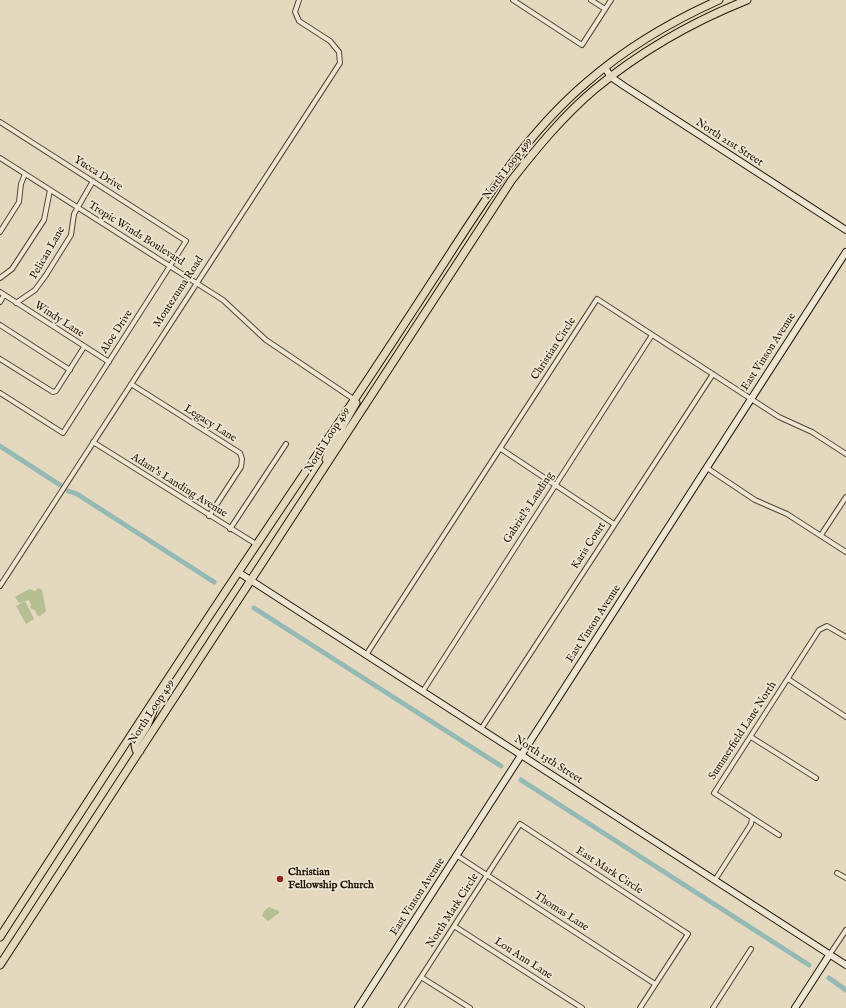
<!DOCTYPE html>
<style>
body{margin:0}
canvas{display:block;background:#e4d9bf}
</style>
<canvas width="846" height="1008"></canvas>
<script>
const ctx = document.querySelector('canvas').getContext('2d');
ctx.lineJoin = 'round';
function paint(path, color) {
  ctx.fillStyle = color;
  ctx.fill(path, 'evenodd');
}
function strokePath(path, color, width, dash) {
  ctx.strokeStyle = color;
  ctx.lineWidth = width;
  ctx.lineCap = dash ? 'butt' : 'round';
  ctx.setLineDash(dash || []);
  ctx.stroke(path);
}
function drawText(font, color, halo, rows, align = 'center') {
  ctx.font = font + ' "IM FELL English",serif';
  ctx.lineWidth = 3.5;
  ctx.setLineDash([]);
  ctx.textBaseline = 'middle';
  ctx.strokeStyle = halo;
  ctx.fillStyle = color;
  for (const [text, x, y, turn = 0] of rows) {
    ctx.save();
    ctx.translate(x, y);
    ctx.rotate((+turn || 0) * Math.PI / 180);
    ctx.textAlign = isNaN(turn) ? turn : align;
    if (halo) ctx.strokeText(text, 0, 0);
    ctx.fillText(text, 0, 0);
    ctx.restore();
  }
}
const green = new Path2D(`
 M 38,588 L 42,590 L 46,611 L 40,616 L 37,615 L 35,610 L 30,608 L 31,605 L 29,600 L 25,601 L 34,619 L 26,624 L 16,606 L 25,601 L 19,603 L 15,597 L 29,589 L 35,591 Z
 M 269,907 L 279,911 L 279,913 L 268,921 L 262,916 L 264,911 Z`);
const canal = new Path2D(`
 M 0,446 L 60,485
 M 68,491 L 77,494 L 214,582
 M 254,608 L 501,766
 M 521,780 L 809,965
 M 829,978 L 846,990`);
const street = new Path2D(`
 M 513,0 L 582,45 L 611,0
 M 591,0 L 605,9
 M 0,122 L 186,241 L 63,433 L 0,393
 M 0,158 L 223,300 L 266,340 L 355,400
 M 0,232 L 19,202 L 21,184 L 25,174
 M 0,278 L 12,269 L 44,220 L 50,190
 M 0,292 L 109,362
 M 0,302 L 4,295
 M 16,303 L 35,290 L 46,275 L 71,235 L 74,214 L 93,181
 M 0,325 L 70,370
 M 0,359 L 53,392 L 56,391 L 84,347
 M 131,384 L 240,453 L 242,459 L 241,467 L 209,516
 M 93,442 L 256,544
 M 501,449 L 614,524
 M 707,468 L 755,500 L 787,514 L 846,552
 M 230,529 L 286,444
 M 821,535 L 846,497
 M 0,586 L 340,63 L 339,52 L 330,41 L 299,21 L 295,12 L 299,0
 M 366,655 L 597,299 L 779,417 L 812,432 L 846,454
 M 788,679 L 846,717
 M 423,691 L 652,335
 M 481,729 L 713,374
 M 751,737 L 816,778
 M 779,835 L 714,793 L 819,630 L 827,626 L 846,637
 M 456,855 L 655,984
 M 837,873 L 846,878
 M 715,880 L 751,824 L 752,818
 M 454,926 L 582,1008
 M 830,954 L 846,930
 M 421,977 L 470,1008
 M 401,1008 L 520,824 L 688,934 L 640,1008
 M 713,1008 L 751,949`);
const secondary = new Path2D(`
 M 605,68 L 611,77 L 624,86 L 846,230
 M 238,572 L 846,965
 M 358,1008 L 846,252
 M 795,1008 L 830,954`);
const primary = new Path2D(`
 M 326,459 L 330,448 L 356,403
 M 140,751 L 136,750 L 135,745 L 147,726 L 158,699
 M 0,937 C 112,764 224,591 340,421 C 376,368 411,314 446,260 C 487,196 528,132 587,82 C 626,48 672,21 719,0
 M 0,965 L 511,181 C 536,149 563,116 595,89 C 641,51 692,22 747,0`);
const markers = [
 [280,879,4,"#8f2418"]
];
const streetNames = [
 ["North 21st Street",729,143,33],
 ["North Loop 499",508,169,-53],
 ["Yucca Drive",98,174,32],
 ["Tropic Winds Boulevard",136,234,32],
 ["Pelican Lane",48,253,-60],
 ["Montezuma Road",179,292,-57],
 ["Windy Lane",59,320,33],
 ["Aloe Drive",117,332,-57],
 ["Christian Circle",554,349,-57],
 ["East Vinson Avenue",769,352,-57],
 ["Legacy Lane",210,424,32],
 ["North Loop 499",328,440,-58],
 ["Adam's Landing Avenue",179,486,32],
 ["Gabriel's Landing",529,508,-57],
 ["Karis Court",589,546,-57],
 ["East Vinson Avenue",594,624,-57],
 ["North Loop 499",152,712,-57],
 ["Summerfield Lane North",743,731,-57],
 ["North 13th Street",548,760,33],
 ["East Mark Circle",609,871,33],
 ["East Vinson Avenue",418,897,-57],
 ["North Mark Circle",453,911,-57],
 ["Thomas Lane",561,912,33],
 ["Lou Ann Lane",523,959,33]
];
const poiNames = [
 ["Christian",288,873],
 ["Fellowship Church",288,886]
];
paint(green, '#b5bf91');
strokePath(canal, '#95bab5', 5);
strokePath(street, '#544630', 6);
strokePath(secondary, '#241501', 8);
strokePath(primary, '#241501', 9);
strokePath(street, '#ede6d5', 4);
strokePath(secondary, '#ede6d5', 6);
strokePath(primary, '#e4d9bf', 7);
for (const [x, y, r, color] of markers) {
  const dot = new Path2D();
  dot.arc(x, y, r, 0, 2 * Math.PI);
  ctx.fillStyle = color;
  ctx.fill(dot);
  strokePath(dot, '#ede6d5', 1.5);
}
drawText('11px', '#241501', '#ede6d5', streetNames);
drawText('bold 11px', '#241501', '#ede6d5', poiNames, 'left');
</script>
